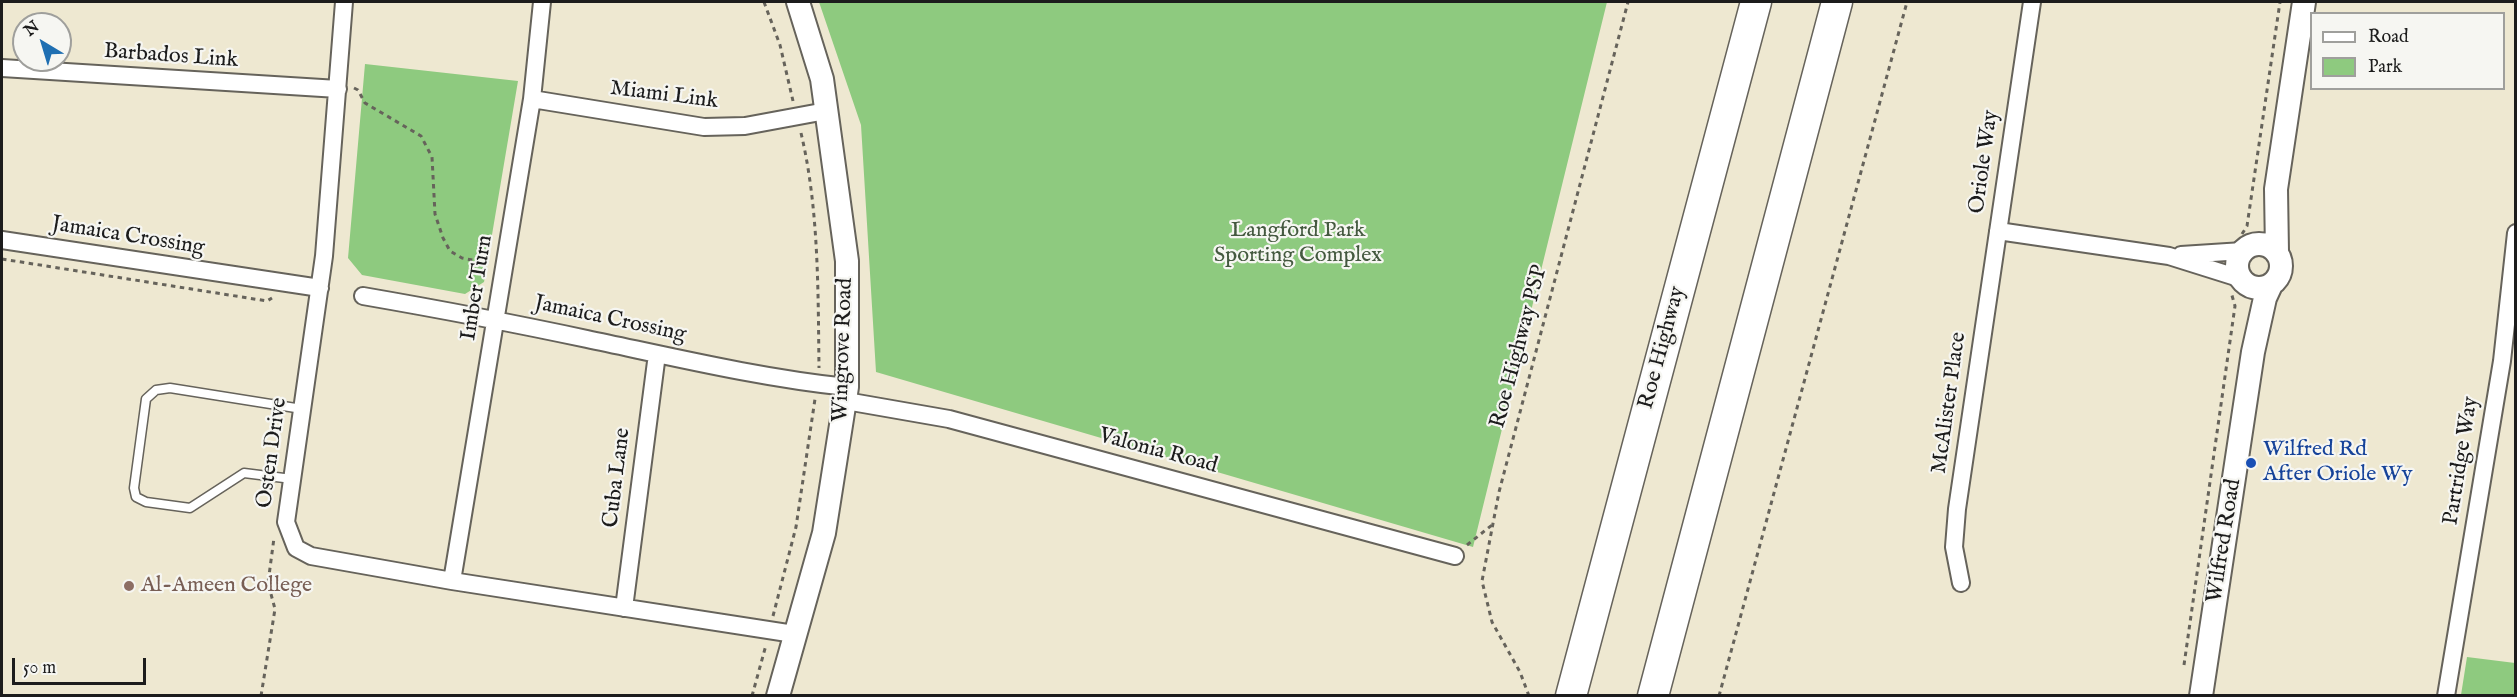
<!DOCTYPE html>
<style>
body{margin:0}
#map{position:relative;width:2517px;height:697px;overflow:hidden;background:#eee8d1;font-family:"IM FELL English",serif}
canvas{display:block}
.frame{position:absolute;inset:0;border:3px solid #1c1c1c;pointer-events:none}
.legend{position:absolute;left:2310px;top:12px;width:195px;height:78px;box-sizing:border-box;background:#f6f6f2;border:2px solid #9f9f9c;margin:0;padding:8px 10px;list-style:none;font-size:18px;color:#1c1c1c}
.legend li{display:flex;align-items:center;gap:12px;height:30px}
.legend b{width:30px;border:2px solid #9f9f9c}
.north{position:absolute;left:12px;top:12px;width:60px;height:60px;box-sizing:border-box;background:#f6f6f2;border:2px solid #9f9f9c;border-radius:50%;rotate:322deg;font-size:16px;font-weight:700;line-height:24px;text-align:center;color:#1c1c1c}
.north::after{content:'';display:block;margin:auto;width:21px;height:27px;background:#1f6fb2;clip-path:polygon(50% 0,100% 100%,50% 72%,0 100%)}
.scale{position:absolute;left:12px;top:658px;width:134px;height:27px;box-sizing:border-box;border:3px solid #1c1c1c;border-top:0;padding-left:8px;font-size:18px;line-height:21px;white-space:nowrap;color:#1c1c1c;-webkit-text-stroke:4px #f6f6f2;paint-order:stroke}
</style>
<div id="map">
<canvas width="2517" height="697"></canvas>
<div class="frame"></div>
<ul class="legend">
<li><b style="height:8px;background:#fff"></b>Road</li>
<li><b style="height:16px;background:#8eca7f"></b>Park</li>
</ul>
<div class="north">N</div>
<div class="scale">50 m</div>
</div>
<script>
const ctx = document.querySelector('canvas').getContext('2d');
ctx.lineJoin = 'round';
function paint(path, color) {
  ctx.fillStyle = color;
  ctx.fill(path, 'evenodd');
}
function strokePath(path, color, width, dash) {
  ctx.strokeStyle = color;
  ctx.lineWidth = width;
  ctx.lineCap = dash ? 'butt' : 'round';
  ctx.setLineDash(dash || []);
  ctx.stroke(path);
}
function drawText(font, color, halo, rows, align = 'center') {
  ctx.font = font + ' "IM FELL English",serif';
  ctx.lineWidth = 4.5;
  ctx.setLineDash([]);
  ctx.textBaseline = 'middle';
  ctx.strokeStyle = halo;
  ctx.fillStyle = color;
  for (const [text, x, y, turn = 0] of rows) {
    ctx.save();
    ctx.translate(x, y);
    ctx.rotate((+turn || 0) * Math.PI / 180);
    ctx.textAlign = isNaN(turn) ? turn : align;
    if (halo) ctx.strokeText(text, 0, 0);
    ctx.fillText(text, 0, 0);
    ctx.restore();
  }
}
const green = new Path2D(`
 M 819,2 L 1607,2 L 1473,547 L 876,372 L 861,125 Z
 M 365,64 L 518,81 L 484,282 L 465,294 L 362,275 L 348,258 Z
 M 2467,657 L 2515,663 L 2515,695 L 2461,695 Z`);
const path = new Path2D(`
 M 764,2 L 780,45 L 793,101
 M 354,88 L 358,90 L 365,103 L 421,136 L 432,157 L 435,214 L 443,238 L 450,251 L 462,258 L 487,263
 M 801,133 C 819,209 818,291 819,368
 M 2242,234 L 2247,226 L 2280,2
 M 2,259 L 267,301 L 272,298
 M 1467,545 L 1492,525
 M 773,616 L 796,527 L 815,399
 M 2184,665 L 2235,306 L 2231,292
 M 261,696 L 275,609 L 268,583 L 274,538
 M 752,696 L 766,645
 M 1529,696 L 1520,672 L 1492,622 L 1482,581 L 1499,492 L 1628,2
 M 1719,696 L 1907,2`);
const lane = new Path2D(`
 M 292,479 L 244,473 L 190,508 L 146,502 L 136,497 L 134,488 L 146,399 L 156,390 L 170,388 L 302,409`);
const street = new Path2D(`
 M 344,2 L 324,256 L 286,522 L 296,548 L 311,556 L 452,581 L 794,634
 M 2,68 L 338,89
 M 532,99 L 704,127 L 745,126 L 826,111
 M 1998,231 L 2169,256 L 2239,278
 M 2,240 L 320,288
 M 2181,255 L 2243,251
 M 363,296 C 438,309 512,323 587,339 C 673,357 760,378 847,387
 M 846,401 L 949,419 L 1455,556
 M 452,581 L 532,99 L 542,2
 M 1961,583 L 1954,547 L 1957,509 L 2032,2
 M 624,608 L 657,354
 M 2446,696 L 2502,361 L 2516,233`);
const secondary = new Path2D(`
 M2237 266a22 22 0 1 1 44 0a22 22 0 1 1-44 0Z
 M 2277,252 L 2276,189 L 2304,2
 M 778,696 L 824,533 L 847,387 L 847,261 L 822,79 L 798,2
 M 2201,696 L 2253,352 L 2265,298 L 2271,285`);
const highway = new Path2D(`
 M 1571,696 L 1756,2
 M 1653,696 L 1837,2`);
const markers = [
 [2251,463,6,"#1a4fb4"],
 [129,586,6,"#8d6e63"]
];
const streetNames = [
 ["Barbados Link",171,57,4],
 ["Miami Link",664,96,7],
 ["Oriole Way",1985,162,-82],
 ["Jamaica Crossing",128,237,9],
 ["Imber Turn",478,288,-81],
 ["Jamaica Crossing",610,320,12],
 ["Roe Highway PSP",1520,347,-75],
 ["Roe Highway",1663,348,-75],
 ["Wingrove Road",844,350,-88],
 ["McAlister Place",1950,403,-82],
 ["Valonia Road",1158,452,15],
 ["Osten Drive",273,453,-82],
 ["Partridge Way",2462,461,-81],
 ["Cuba Lane",618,478,-83],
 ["Wilfred Road",2225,541,-81]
];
const parkNames = [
 ["Langford Park",1298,231],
 ["Sporting Complex",1298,256]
];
const transitNames = [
 ["Wilfred Rd",2263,450],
 ["After Oriole Wy",2263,475]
];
const educationNames = [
 ["Al-Ameen College",141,586]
];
paint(green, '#8eca7f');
strokePath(lane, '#66635b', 11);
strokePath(street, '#66635b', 20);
strokePath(secondary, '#66635b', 26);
strokePath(highway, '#66635b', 33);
strokePath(path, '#66635b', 3, [4.5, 4.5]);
strokePath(lane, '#fff', 8);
strokePath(street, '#fff', 16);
strokePath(secondary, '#fff', 22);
strokePath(highway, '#fff', 30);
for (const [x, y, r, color] of markers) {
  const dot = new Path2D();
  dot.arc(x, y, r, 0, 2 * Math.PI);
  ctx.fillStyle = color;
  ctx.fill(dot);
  strokePath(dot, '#f6f6f2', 2);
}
drawText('22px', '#1c1c1c', '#f6f6f2', streetNames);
drawText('22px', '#44593f', '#f6f6f2', parkNames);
drawText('22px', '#164399', '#f6f6f2', transitNames, 'left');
drawText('22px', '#785e54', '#f6f6f2', educationNames, 'left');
</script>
